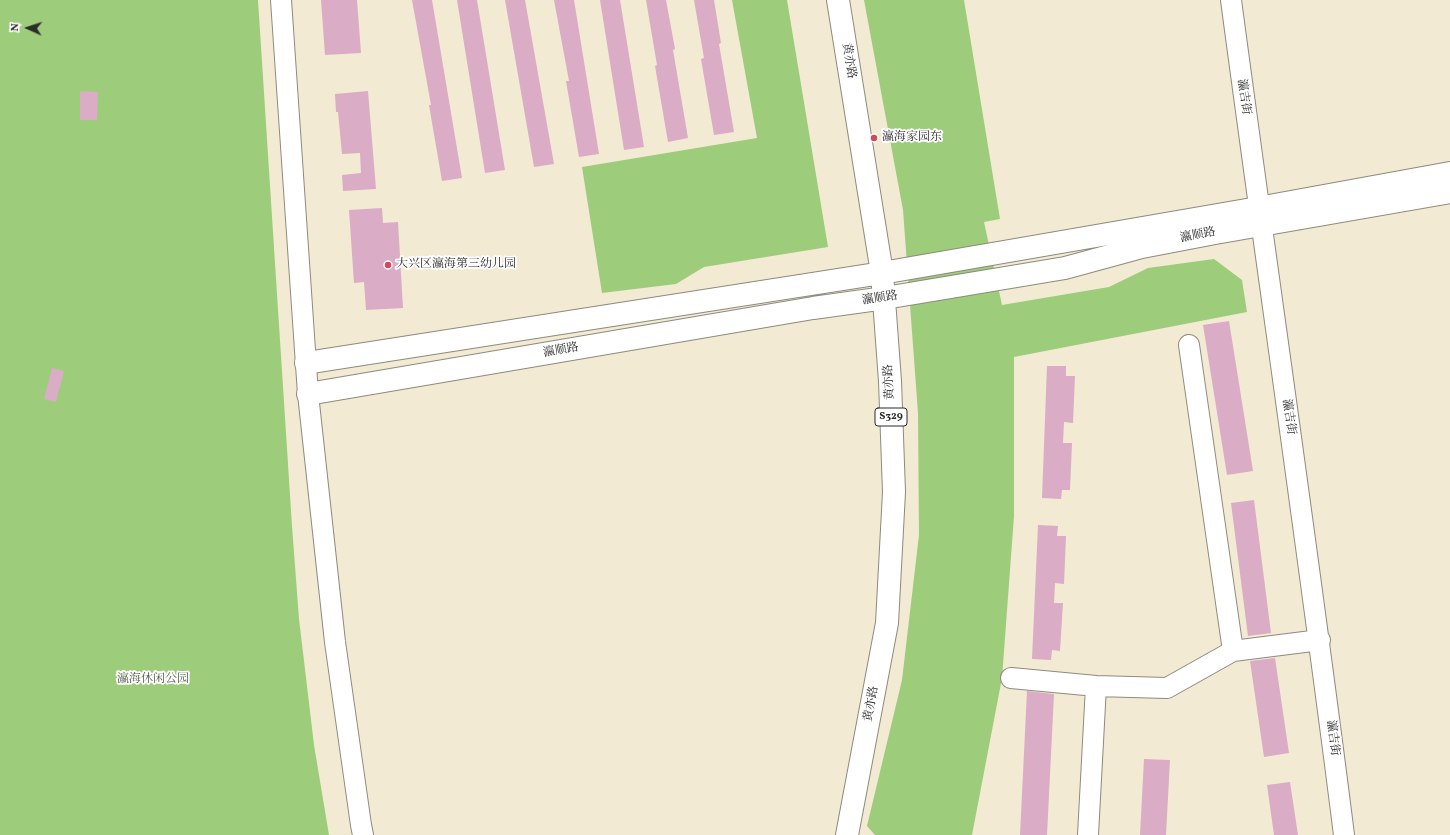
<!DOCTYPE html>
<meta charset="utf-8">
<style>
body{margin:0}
#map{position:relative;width:1450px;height:835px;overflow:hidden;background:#f2ead3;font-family:Vollkorn,serif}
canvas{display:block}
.north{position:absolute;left:8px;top:8px;width:40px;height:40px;-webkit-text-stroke:3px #fff;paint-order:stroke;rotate:273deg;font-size:11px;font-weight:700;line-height:16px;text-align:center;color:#2b2b2b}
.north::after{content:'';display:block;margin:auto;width:14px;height:18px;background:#2b2b2b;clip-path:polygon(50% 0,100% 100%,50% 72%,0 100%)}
</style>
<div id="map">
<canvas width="1450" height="835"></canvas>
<div class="north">N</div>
</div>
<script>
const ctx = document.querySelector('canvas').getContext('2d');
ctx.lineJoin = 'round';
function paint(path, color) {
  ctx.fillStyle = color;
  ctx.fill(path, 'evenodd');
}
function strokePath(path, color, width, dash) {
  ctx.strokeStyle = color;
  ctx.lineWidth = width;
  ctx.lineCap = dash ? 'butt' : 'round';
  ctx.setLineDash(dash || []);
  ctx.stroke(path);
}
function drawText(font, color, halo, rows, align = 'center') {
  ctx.font = font + ' Vollkorn,"Noto Serif SC",serif';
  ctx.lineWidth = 3.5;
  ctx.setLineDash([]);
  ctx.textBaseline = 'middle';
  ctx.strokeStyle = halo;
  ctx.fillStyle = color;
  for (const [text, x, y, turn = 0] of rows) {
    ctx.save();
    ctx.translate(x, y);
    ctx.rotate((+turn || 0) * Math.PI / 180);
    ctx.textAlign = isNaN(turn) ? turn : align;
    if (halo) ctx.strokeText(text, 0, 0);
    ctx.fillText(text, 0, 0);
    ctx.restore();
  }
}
const green = new Path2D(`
 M 0,0 L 258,0 L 292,526 L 299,619 L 314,745 L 329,835 L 0,835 Z
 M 732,0 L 787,0 L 828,247 L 704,267 L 676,284 L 602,293 L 582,167 L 757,138 Z
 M 864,0 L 964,0 L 1000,219 L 984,222 L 1002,305 L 1109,287 L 1148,268 L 1214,259 L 1242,280 L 1247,312 L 1014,357 L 1014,516 L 1002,678 L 972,835 L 875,835 L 867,826 L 902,680 L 919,535 L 918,413 L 903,210 Z`);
const building = new Path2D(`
 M 321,0 L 357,0 L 361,53 L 325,55 Z
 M 412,0 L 432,0 L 462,178 L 442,181 L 429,105 L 431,105 Z
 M 457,0 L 477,0 L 505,170 L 485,173 Z
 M 505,0 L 525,0 L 554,164 L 534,167 Z
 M 554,0 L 574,0 L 599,154 L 579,157 L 566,81 L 569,81 Z
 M 600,0 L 620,0 L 644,147 L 624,150 Z
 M 646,0 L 666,0 L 675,49 L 673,50 L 688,138 L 668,142 L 655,66 L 657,65 Z
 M 694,0 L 714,0 L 721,43 L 719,44 L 734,132 L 714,135 L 701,59 L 704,58 Z
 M 80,91 L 98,92 L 97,120 L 80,120 Z
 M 368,91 L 376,189 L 343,191 L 342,175 L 361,173 L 360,153 L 342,154 L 338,112 L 336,112 L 335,94 Z
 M 382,208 L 383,223 L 398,222 L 403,308 L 366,310 L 364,282 L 354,283 L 349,210 Z
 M 1229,321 L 1253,471 L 1227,475 L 1203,325 Z
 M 1047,366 L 1066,366 L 1066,376 L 1075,376 L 1073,423 L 1064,422 L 1063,443 L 1072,443 L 1070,490 L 1062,490 L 1061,499 L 1042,498 Z
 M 52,368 L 64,371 L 56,402 L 44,399 Z
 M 1254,500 L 1271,633 L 1248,636 L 1231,503 Z
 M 1038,525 L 1058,526 L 1057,536 L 1066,536 L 1064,584 L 1055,583 L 1054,603 L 1063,603 L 1060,651 L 1052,650 L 1051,660 L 1032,659 Z
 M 1275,658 L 1289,753 L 1264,757 L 1250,661 Z
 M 1027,691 L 1054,694 L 1047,835 L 1020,835 Z
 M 1144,759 L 1170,760 L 1166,835 L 1140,835 Z
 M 1290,782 L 1298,835 L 1274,835 L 1267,785 Z`);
const minor = new Path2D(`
 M 281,0 L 308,394 L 335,642 L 361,825 L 363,835
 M 1231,0 C 1268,278 1309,556 1344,835
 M 1189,345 L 1233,651
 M 1011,678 L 1096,686 L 1167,688 L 1233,651 L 1320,640
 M 1088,835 L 1096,686`);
const major = new Path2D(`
 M 838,0 L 882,273 L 890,381 L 894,492 L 887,623 L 847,835
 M 306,363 L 882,273 L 1258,208 L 1450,173
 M 308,394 L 813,308 L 885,298 L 1065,268 L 1142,247 L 1215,233 L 1450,192`);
const markers = [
 [874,138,4,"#d1495b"],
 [388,265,4,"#d1495b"]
];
const shields = [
 [891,417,32]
];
const shieldNames = [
 ["S329",891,417]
];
const streetNames = [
 ["黄亦路",848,61,81],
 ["瀛吉街",1243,97,82],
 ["瀛顺路",1198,236,-11],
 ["瀛顺路",880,299,-8],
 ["瀛顺路",561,351,-10],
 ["黄亦路",890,382,-93],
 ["瀛吉街",1288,417,82],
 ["黄亦路",872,704,-80],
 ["瀛吉街",1332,738,83]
];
const poiNames = [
 ["瀛海家园东",882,138],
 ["大兴区瀛海第三幼儿园",396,265]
];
const parkNames = [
 ["瀛海休闲公园",153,680]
];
paint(green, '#9dcc7b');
paint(building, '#daacc6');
strokePath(minor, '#8e8a7f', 22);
strokePath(major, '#8e8a7f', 24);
strokePath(minor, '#fff', 20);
strokePath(major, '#fff', 22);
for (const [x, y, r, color] of markers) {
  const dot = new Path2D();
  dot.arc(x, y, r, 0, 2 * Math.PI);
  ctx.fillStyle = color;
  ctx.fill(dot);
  strokePath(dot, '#fff', 1.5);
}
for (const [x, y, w] of shields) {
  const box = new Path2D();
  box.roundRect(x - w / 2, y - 9, w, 18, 3);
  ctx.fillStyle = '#fff';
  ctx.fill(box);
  strokePath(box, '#2b2b2b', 1);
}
drawText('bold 11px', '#2b2b2b', null, shieldNames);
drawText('12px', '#2b2b2b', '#fff', streetNames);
drawText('12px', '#2b2b2b', '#fff', poiNames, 'left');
drawText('12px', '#4d5b43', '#fff', parkNames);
</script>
